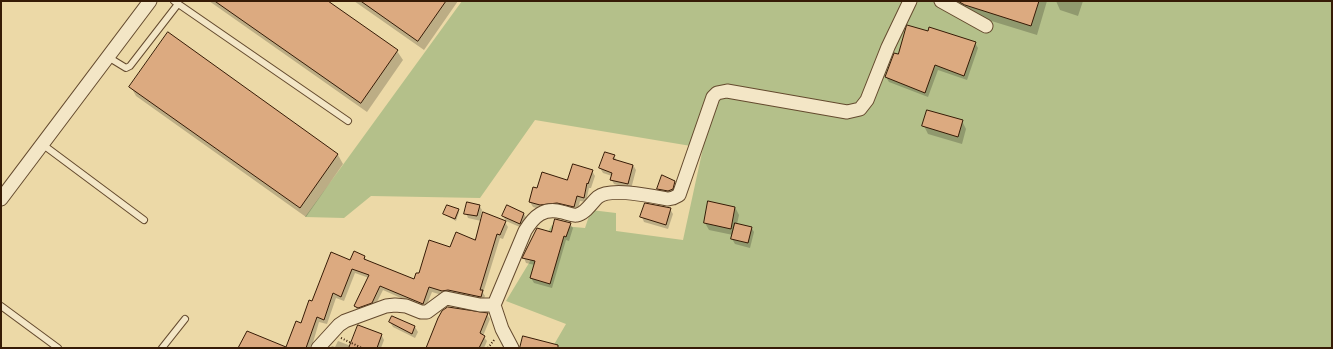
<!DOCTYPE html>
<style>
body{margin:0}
#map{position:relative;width:1333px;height:349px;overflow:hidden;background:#ecd9a7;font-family:"IM FELL Double Pica",serif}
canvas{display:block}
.frame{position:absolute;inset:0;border:2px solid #361b06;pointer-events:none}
</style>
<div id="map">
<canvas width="1333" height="349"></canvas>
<div class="frame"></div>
</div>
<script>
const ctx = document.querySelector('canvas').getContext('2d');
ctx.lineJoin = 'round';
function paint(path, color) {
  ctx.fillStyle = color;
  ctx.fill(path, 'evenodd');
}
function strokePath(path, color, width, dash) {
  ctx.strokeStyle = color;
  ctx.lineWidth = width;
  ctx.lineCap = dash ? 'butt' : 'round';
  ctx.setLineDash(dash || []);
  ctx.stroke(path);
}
const green = new Path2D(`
 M 462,1 L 1332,1 L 1332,348 L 552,348 L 566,324 L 506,301 L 552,225 L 585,228 L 591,210 L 616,213 L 616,231 L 683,240 L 703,148 L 535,120 L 480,198 L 371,196 L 344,218 L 305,217 Z`);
const shadow = new Path2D(`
 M 209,1 L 326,1 L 397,51 L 403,60 L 367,112 Z
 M 354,1 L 458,1 L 424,50 Z
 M 1047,1 L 1037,35 L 972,15 L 965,11 L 960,2 Z
 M 1056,1 L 1083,1 L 1078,16 L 1060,10 Z
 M 168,34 L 338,155 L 343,164 L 306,217 L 136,96 L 131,87 Z
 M 975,43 L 978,48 L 967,80 L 938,70 L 928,97 L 889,82 L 886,77 L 898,55 Z
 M 962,121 L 966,129 L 962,144 L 928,134 L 924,126 Z
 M 614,156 L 617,161 L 633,165 L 636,170 L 631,189 L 614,184 L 611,179 L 612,176 L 603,173 L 600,168 Z
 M 592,171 L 595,176 L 591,188 L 589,188 L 586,202 L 580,201 L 577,212 L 543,210 L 533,207 L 530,202 L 538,190 L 568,181 Z
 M 675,182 L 678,187 L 675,194 L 660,194 L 658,189 Z
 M 479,205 L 482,210 L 480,219 L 505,222 L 508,227 L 503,239 L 500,238 L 483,293 L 485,296 L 483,302 L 445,296 L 432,292 L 425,309 L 383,290 L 374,308 L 358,311 L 355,306 L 369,278 L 355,273 L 344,301 L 336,298 L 327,324 L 319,322 L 312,346 L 313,348 L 287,348 L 313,302 L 351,261 L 364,256 L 367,262 L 415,280 L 451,248 L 475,241 L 481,221 L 468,218 L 466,213 Z
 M 507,206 L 524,214 L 527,219 L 522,228 L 506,221 L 503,216 Z
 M 735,207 L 739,215 L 737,224 L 751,227 L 754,232 L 750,248 L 735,244 L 732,239 L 733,235 L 709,230 L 705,223 Z
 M 670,209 L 673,214 L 668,229 L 644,222 L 642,217 Z
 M 458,210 L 459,212 L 456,221 L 444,214 Z
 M 570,224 L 573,228 L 569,241 L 566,240 L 552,288 L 534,283 L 531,278 L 535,265 L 526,263 L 524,258 L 552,233 Z
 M 487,314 L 490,319 L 483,336 L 487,341 L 484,348 L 427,348 Z
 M 392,317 L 415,327 L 418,332 L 415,338 L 393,327 L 390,322 Z
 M 381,334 L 384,340 L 381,348 L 330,348 L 332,346 L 335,347 L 338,341 L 351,346 Z`);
const building = new Path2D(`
 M 215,1 L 328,1 L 398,50 L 361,103 Z
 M 361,1 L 446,1 L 418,41 Z
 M 958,1 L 1039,1 L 1031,26 L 965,5 Z
 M 907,25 L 928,31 L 929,27 L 976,42 L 964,76 L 935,65 L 925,93 L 885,77 L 894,53 L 898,54 Z
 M 168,32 L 338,154 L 300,208 L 129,87 Z
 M 927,110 L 963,120 L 958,137 L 922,126 Z
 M 605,152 L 615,155 L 613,159 L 633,165 L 628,184 L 610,180 L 612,173 L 599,168 Z
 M 573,164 L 593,170 L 588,184 L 587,183 L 584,198 L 577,196 L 574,207 L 557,203 L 540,205 L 529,202 L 533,187 L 537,188 L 542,172 L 567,180 Z
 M 662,175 L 675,181 L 673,189 L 668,191 L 657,189 Z
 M 708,201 L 735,207 L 731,229 L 704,223 Z
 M 467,202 L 480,205 L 477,216 L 464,214 Z
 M 645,203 L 671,208 L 666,225 L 640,217 Z
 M 447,205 L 459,209 L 455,219 L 443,214 Z
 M 507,205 L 524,213 L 520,224 L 502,216 Z
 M 483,212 L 506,221 L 500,235 L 497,234 L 480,290 L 483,290 L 481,297 L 448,290 L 442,291 L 429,287 L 423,304 L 380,286 L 372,303 L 358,308 L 354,306 L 369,275 L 352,269 L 341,297 L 333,293 L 324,320 L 317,317 L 306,348 L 238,348 L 247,331 L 286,347 L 296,321 L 301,323 L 309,300 L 312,301 L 331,252 L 350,260 L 354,251 L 365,256 L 364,259 L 414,279 L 416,273 L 419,273 L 429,240 L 450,247 L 456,232 L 475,240 Z
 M 555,219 L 571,223 L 566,237 L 564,236 L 550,284 L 530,278 L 535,261 L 522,258 L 537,228 L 551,232 Z
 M 735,223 L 752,227 L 748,243 L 731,239 Z
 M 448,307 L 488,313 L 480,333 L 485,336 L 479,348 L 426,348 L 438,318 L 442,311 Z
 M 392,316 L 415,326 L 412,334 L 389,322 Z
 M 358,325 L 382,334 L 377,348 L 349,348 Z
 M 523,336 L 558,345 L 558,348 L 520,348 Z`);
const path = new Path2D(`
 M 341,338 L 362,348
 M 488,348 L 494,340`);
const lane = new Path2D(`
 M 174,1 L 348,121
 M 108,57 L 126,68 L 130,66 L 178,4
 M 42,144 L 144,220
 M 1,306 L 58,348
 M 162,348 L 185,319`);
const street = new Path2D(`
 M 941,1 L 986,26
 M 1,199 L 150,1
 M 494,305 L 502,329 L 512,348
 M 318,348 L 339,325 L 345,321 L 386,306 L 395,305 L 406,306 L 421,312 L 427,312 L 446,298 L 480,305 L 494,305 L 525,231 C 534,216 544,207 562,212 C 567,213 572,216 577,215 C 585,214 592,202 598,197 C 610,187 652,196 668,199 L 673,198 L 679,195 L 713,97 L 717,93 L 727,91 L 847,112 L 860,109 L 867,100 L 888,47 L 910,1`);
paint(green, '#b4c08a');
paint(shadow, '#0003');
paint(building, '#dcaa80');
strokePath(building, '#361b06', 1);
strokePath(lane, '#644a2e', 8);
strokePath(street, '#644a2e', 15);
strokePath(path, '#361b06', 2, [1, 2]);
strokePath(lane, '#f3e6c6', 6);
strokePath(street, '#f3e6c6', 13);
</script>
